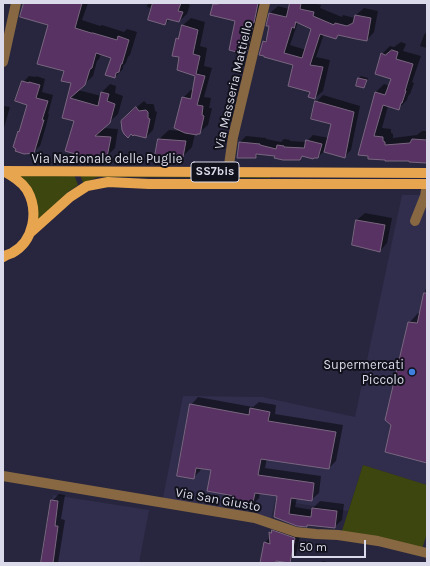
<!DOCTYPE html>
<style>
body{margin:0}
#map{position:relative;width:430px;height:566px;overflow:hidden;background:#28263e;font-family:Karla,sans-serif}
canvas{display:block}
.frame{position:absolute;inset:0;border:4px solid #dadaea;pointer-events:none}
.scale{position:absolute;left:292px;top:540px;width:74px;height:18px;box-sizing:border-box;border:2px solid #dadaea;border-top:0;padding-left:5px;font-size:12px;line-height:14px;white-space:nowrap;color:#dadaea;-webkit-text-stroke:3px #11111b;paint-order:stroke}
</style>
<div id="map">
<canvas width="430" height="566"></canvas>
<div class="frame"></div>
<div class="scale">50 m</div>
</div>
<script>
const ctx = document.querySelector('canvas').getContext('2d');
ctx.lineJoin = 'round';
function paint(path, color) {
  ctx.fillStyle = color;
  ctx.fill(path, 'evenodd');
}
function strokePath(path, color, width, dash) {
  ctx.strokeStyle = color;
  ctx.lineWidth = width;
  ctx.lineCap = dash ? 'butt' : 'round';
  ctx.setLineDash(dash || []);
  ctx.stroke(path);
}
function drawText(font, color, halo, rows, align = 'center') {
  ctx.font = font + ' Karla,sans-serif';
  ctx.lineWidth = 4;
  ctx.setLineDash([]);
  ctx.textBaseline = 'middle';
  ctx.strokeStyle = halo;
  ctx.fillStyle = color;
  for (const [text, x, y, turn = 0] of rows) {
    ctx.save();
    ctx.translate(x, y);
    ctx.rotate((+turn || 0) * Math.PI / 180);
    ctx.textAlign = isNaN(turn) ? turn : align;
    if (halo) ctx.strokeText(text, 0, 0);
    ctx.fillText(text, 0, 0);
    ctx.restore();
  }
}
const built = new Path2D(`
 M 402,195 L 427,195 L 427,485 L 363,465 L 348,511 L 275,500 L 271,519 L 163,498 L 183,396 L 262,397 L 355,417 Z
 M 53,495 L 149,510 L 139,563 L 43,563 Z`);
const green = new Path2D(`
 M 74,174 L 78,185 L 68,192 L 38,220 L 20,176 Z
 M 80,174 L 270,176 L 270,178 L 113,177 L 98,177 L 83,183 Z
 M 363,465 L 427,485 L 427,533 L 422,549 L 342,531 Z`);
const shadow = new Path2D(`
 M 25,3 L 88,3 L 82,20 L 100,26 L 102,25 L 124,32 L 127,29 L 137,32 L 130,55 L 128,57 L 126,63 L 123,66 L 123,69 L 115,77 L 113,57 L 101,54 L 99,59 L 97,61 L 93,76 L 78,90 L 101,96 L 102,92 L 110,84 L 116,86 L 115,93 L 123,96 L 118,114 L 103,128 L 118,129 L 115,148 L 107,156 L 75,120 L 64,117 L 72,83 L 65,71 L 50,24 Z
 M 147,3 L 185,3 L 190,5 L 187,14 L 179,21 L 170,19 L 165,24 L 152,8 L 147,7 L 148,3 Z
 M 215,3 L 264,3 L 254,42 L 247,50 L 242,49 L 240,52 L 236,20 L 214,4 Z
 M 291,3 L 313,3 L 321,5 L 320,8 L 342,17 L 343,15 L 355,18 L 356,15 L 364,8 L 378,11 L 374,32 L 367,40 L 340,34 L 336,38 L 324,34 L 316,57 L 330,60 L 323,91 L 315,98 L 295,65 L 263,42 L 268,38 L 271,25 L 270,13 L 278,6 L 289,9 ZM 298,22 L 313,28 L 306,50 L 290,45 Z
 M 191,18 L 205,22 L 200,46 L 207,48 L 204,66 L 212,68 L 204,97 L 211,98 L 209,108 L 212,108 L 208,125 L 199,133 L 195,134 L 192,147 L 183,156 L 159,139 L 169,130 L 181,131 L 183,98 L 191,90 L 194,90 L 196,75 L 180,56 L 177,39 L 179,37 L 182,26 Z
 M 427,31 L 427,48 L 420,46 L 424,35 Z
 M 401,42 L 406,44 L 403,51 L 421,56 L 412,82 L 414,83 L 410,94 L 408,96 L 407,100 L 398,109 L 388,106 L 382,128 L 391,129 L 391,133 L 393,134 L 393,138 L 417,135 L 422,131 L 427,131 L 427,162 L 359,154 L 376,92 L 384,84 L 389,86 L 392,78 L 382,54 L 390,46 L 394,47 Z
 M 29,76 L 36,77 L 36,76 L 45,79 L 42,92 L 53,95 L 48,114 L 49,114 L 46,126 L 40,146 L 33,152 L 19,132 L 21,129 L 28,104 L 23,82 Z
 M 361,76 L 368,78 L 366,85 L 364,87 L 357,85 L 359,78 Z
 M 323,95 L 360,106 L 351,150 L 344,157 L 324,151 L 318,157 L 302,156 L 299,159 L 259,154 L 256,157 L 240,142 L 246,136 L 266,138 L 266,139 L 281,142 L 284,139 L 290,140 L 290,141 L 306,142 L 313,135 L 329,138 L 332,123 L 316,102 Z
 M 144,101 L 147,104 L 153,104 L 154,105 L 155,111 L 157,112 L 153,130 L 146,137 L 129,114 Z
 M 3,106 L 10,107 L 3,131 Z
 M 365,213 L 392,218 L 387,243 L 380,251 L 357,220 Z
 M 427,284 L 427,462 L 409,323 L 418,313 L 420,313 Z
 M 198,397 L 253,407 L 259,402 L 276,405 L 275,414 L 343,425 L 336,461 L 329,468 L 267,458 L 265,468 L 321,476 L 319,493 L 311,500 L 297,498 L 295,507 L 313,510 L 313,508 L 320,501 L 344,504 L 342,520 L 334,527 L 275,517 L 278,495 L 260,493 L 259,498 L 252,506 L 235,495 L 212,470 L 201,468 L 200,471 L 193,478 L 191,405 Z
 M 59,494 L 65,495 L 61,519 L 65,520 L 58,563 L 42,563 L 52,501 Z
 M 277,525 L 301,531 L 296,555 L 289,562 L 281,561 L 280,563 L 261,563 L 265,543 L 270,537 L 270,532 Z
 M 323,561 L 330,563 L 321,563 Z`);
const building = new Path2D(`
 M 24,3 L 82,3 L 75,28 L 91,33 L 93,33 L 117,40 L 118,36 L 129,40 L 122,64 L 121,64 L 119,72 L 116,73 L 115,78 L 105,75 L 111,58 L 96,53 L 92,68 L 90,69 L 85,85 L 70,98 L 98,106 L 101,92 L 109,94 L 107,101 L 115,104 L 110,123 L 95,136 L 111,137 L 107,157 L 82,156 L 65,151 L 74,121 L 62,118 L 71,83 L 61,81 L 64,71 L 37,64 L 48,25 L 20,17 Z
 M 153,3 L 181,3 L 178,11 L 183,12 L 179,22 L 167,19 L 165,25 L 148,20 Z
 M 218,3 L 258,3 L 254,23 L 253,23 L 252,29 L 247,51 L 241,49 L 240,53 L 229,50 L 235,21 L 210,15 L 213,4 L 218,4 Z
 M 290,3 L 301,3 L 300,9 L 314,12 L 313,16 L 334,25 L 335,23 L 347,26 L 353,23 L 355,15 L 371,18 L 367,41 L 356,39 L 338,35 L 336,39 L 320,34 L 310,65 L 323,67 L 315,99 L 308,97 L 310,92 L 288,86 L 293,65 L 264,57 L 264,56 L 259,55 L 263,41 L 266,42 L 269,26 L 266,26 L 269,13 L 286,17 ZM 296,22 L 311,29 L 302,58 L 284,53 L 292,27 L 294,28 Z
 M 182,25 L 198,30 L 193,54 L 200,56 L 196,74 L 205,76 L 197,105 L 203,106 L 202,115 L 204,116 L 200,134 L 197,134 L 197,135 L 185,133 L 174,128 L 182,97 L 191,99 L 195,76 L 177,70 L 179,57 L 172,56 L 176,38 L 178,39 Z
 M 392,50 L 398,52 L 396,59 L 413,64 L 405,91 L 406,91 L 402,103 L 401,103 L 399,110 L 383,105 L 374,136 L 383,137 L 383,141 L 385,142 L 385,145 L 410,143 L 412,139 L 427,140 L 427,163 L 409,162 L 409,161 L 385,161 L 385,160 L 368,159 L 368,156 L 358,155 L 375,92 L 385,95 L 391,79 L 375,74 L 381,53 L 385,55 Z
 M 358,78 L 367,80 L 364,88 L 356,86 Z
 M 22,81 L 29,83 L 29,82 L 40,85 L 36,98 L 48,101 L 42,120 L 44,120 L 40,133 L 34,153 L 24,154 L 15,151 L 16,149 L 13,147 L 18,131 L 19,132 L 27,105 L 15,101 Z
 M 315,101 L 354,112 L 345,158 L 324,152 L 331,124 L 311,119 Z
 M 136,107 L 139,111 L 146,110 L 148,112 L 148,118 L 150,119 L 146,138 L 134,135 L 133,136 L 131,134 L 128,138 L 124,134 L 122,130 L 121,121 Z
 M 158,139 L 186,141 L 183,157 L 155,156 Z
 M 306,140 L 322,144 L 318,158 L 314,158 L 313,159 L 302,156 L 300,160 L 283,160 L 274,158 L 275,156 L 256,154 L 256,158 L 237,158 L 239,142 L 260,144 L 260,145 L 276,149 L 277,145 L 284,146 L 284,147 L 304,148 Z
 M 356,220 L 385,225 L 380,252 L 352,245 Z
 M 424,293 L 427,293 L 427,463 L 385,452 L 391,425 L 385,420 L 408,322 L 417,323 Z
 M 190,404 L 249,415 L 250,408 L 270,412 L 268,421 L 336,432 L 329,469 L 261,459 L 258,475 L 314,483 L 312,501 L 291,498 L 289,514 L 311,517 L 312,508 L 337,511 L 335,528 L 307,525 L 307,527 L 297,526 L 274,517 L 277,496 L 255,493 L 252,507 L 233,503 L 234,496 L 207,491 L 211,470 L 196,468 L 194,479 L 177,476 Z
 M 51,500 L 58,501 L 55,526 L 58,526 L 53,563 L 41,563 Z
 M 272,530 L 295,538 L 290,563 L 276,561 L 276,563 L 260,563 L 264,542 L 270,544 L 269,532 L 271,533 Z`);
const minor = new Path2D(`
 M 3,62 L 16,3
 M 228,172 L 233,137 L 265,3
 M 415,221 L 425,196 L 427,184
 M 3,476 L 255,518 L 296,532 L 316,534 L 338,535 L 378,541 L 427,553`);
const major = new Path2D(`
 M 3,171 L 427,173
 M 3,171 C 12,176 21,181 27,190 C 39,211 34,241 12,253 C 9,254 6,255 3,257
 M 31,232 L 70,197 L 87,186 L 108,182 L 149,184 L 427,184`);
const markers = [
 [412,372,4,"#3f7fe0"]
];
const shields = [
 [215,172,48]
];
const shieldNames = [
 ["SS7bis",215,172]
];
const streetNames = [
 ["Via Masseria Mattiello",234,85,-77],
 ["Via Nazionale delle Puglie",107,159],
 ["Via San Giusto",218,500,10]
];
const poiNames = [
 ["Supermercati",404,365],
 ["Piccolo",404,380]
];
paint(built, '#302e4c');
paint(green, '#3d460e');
paint(shadow, '#0007');
paint(building, '#573262');
strokePath(building, '#79667f', 1);
strokePath(minor, '#886842', 10);
strokePath(major, '#e7a550', 10);
for (const [x, y, r, color] of markers) {
  const dot = new Path2D();
  dot.arc(x, y, r, 0, 2 * Math.PI);
  ctx.fillStyle = color;
  ctx.fill(dot);
  strokePath(dot, '#11111b', 1.5);
}
for (const [x, y, w] of shields) {
  const box = new Path2D();
  box.roundRect(x - w / 2, y - 10, w, 20, 3);
  ctx.fillStyle = '#11111b';
  ctx.fill(box);
  strokePath(box, '#dadaea', 1);
}
drawText('bold 12px', '#dadaea', null, shieldNames);
drawText('13px', '#dadaea', '#11111b', streetNames);
drawText('13px', '#dadaea', '#11111b', poiNames, 'right');
</script>
